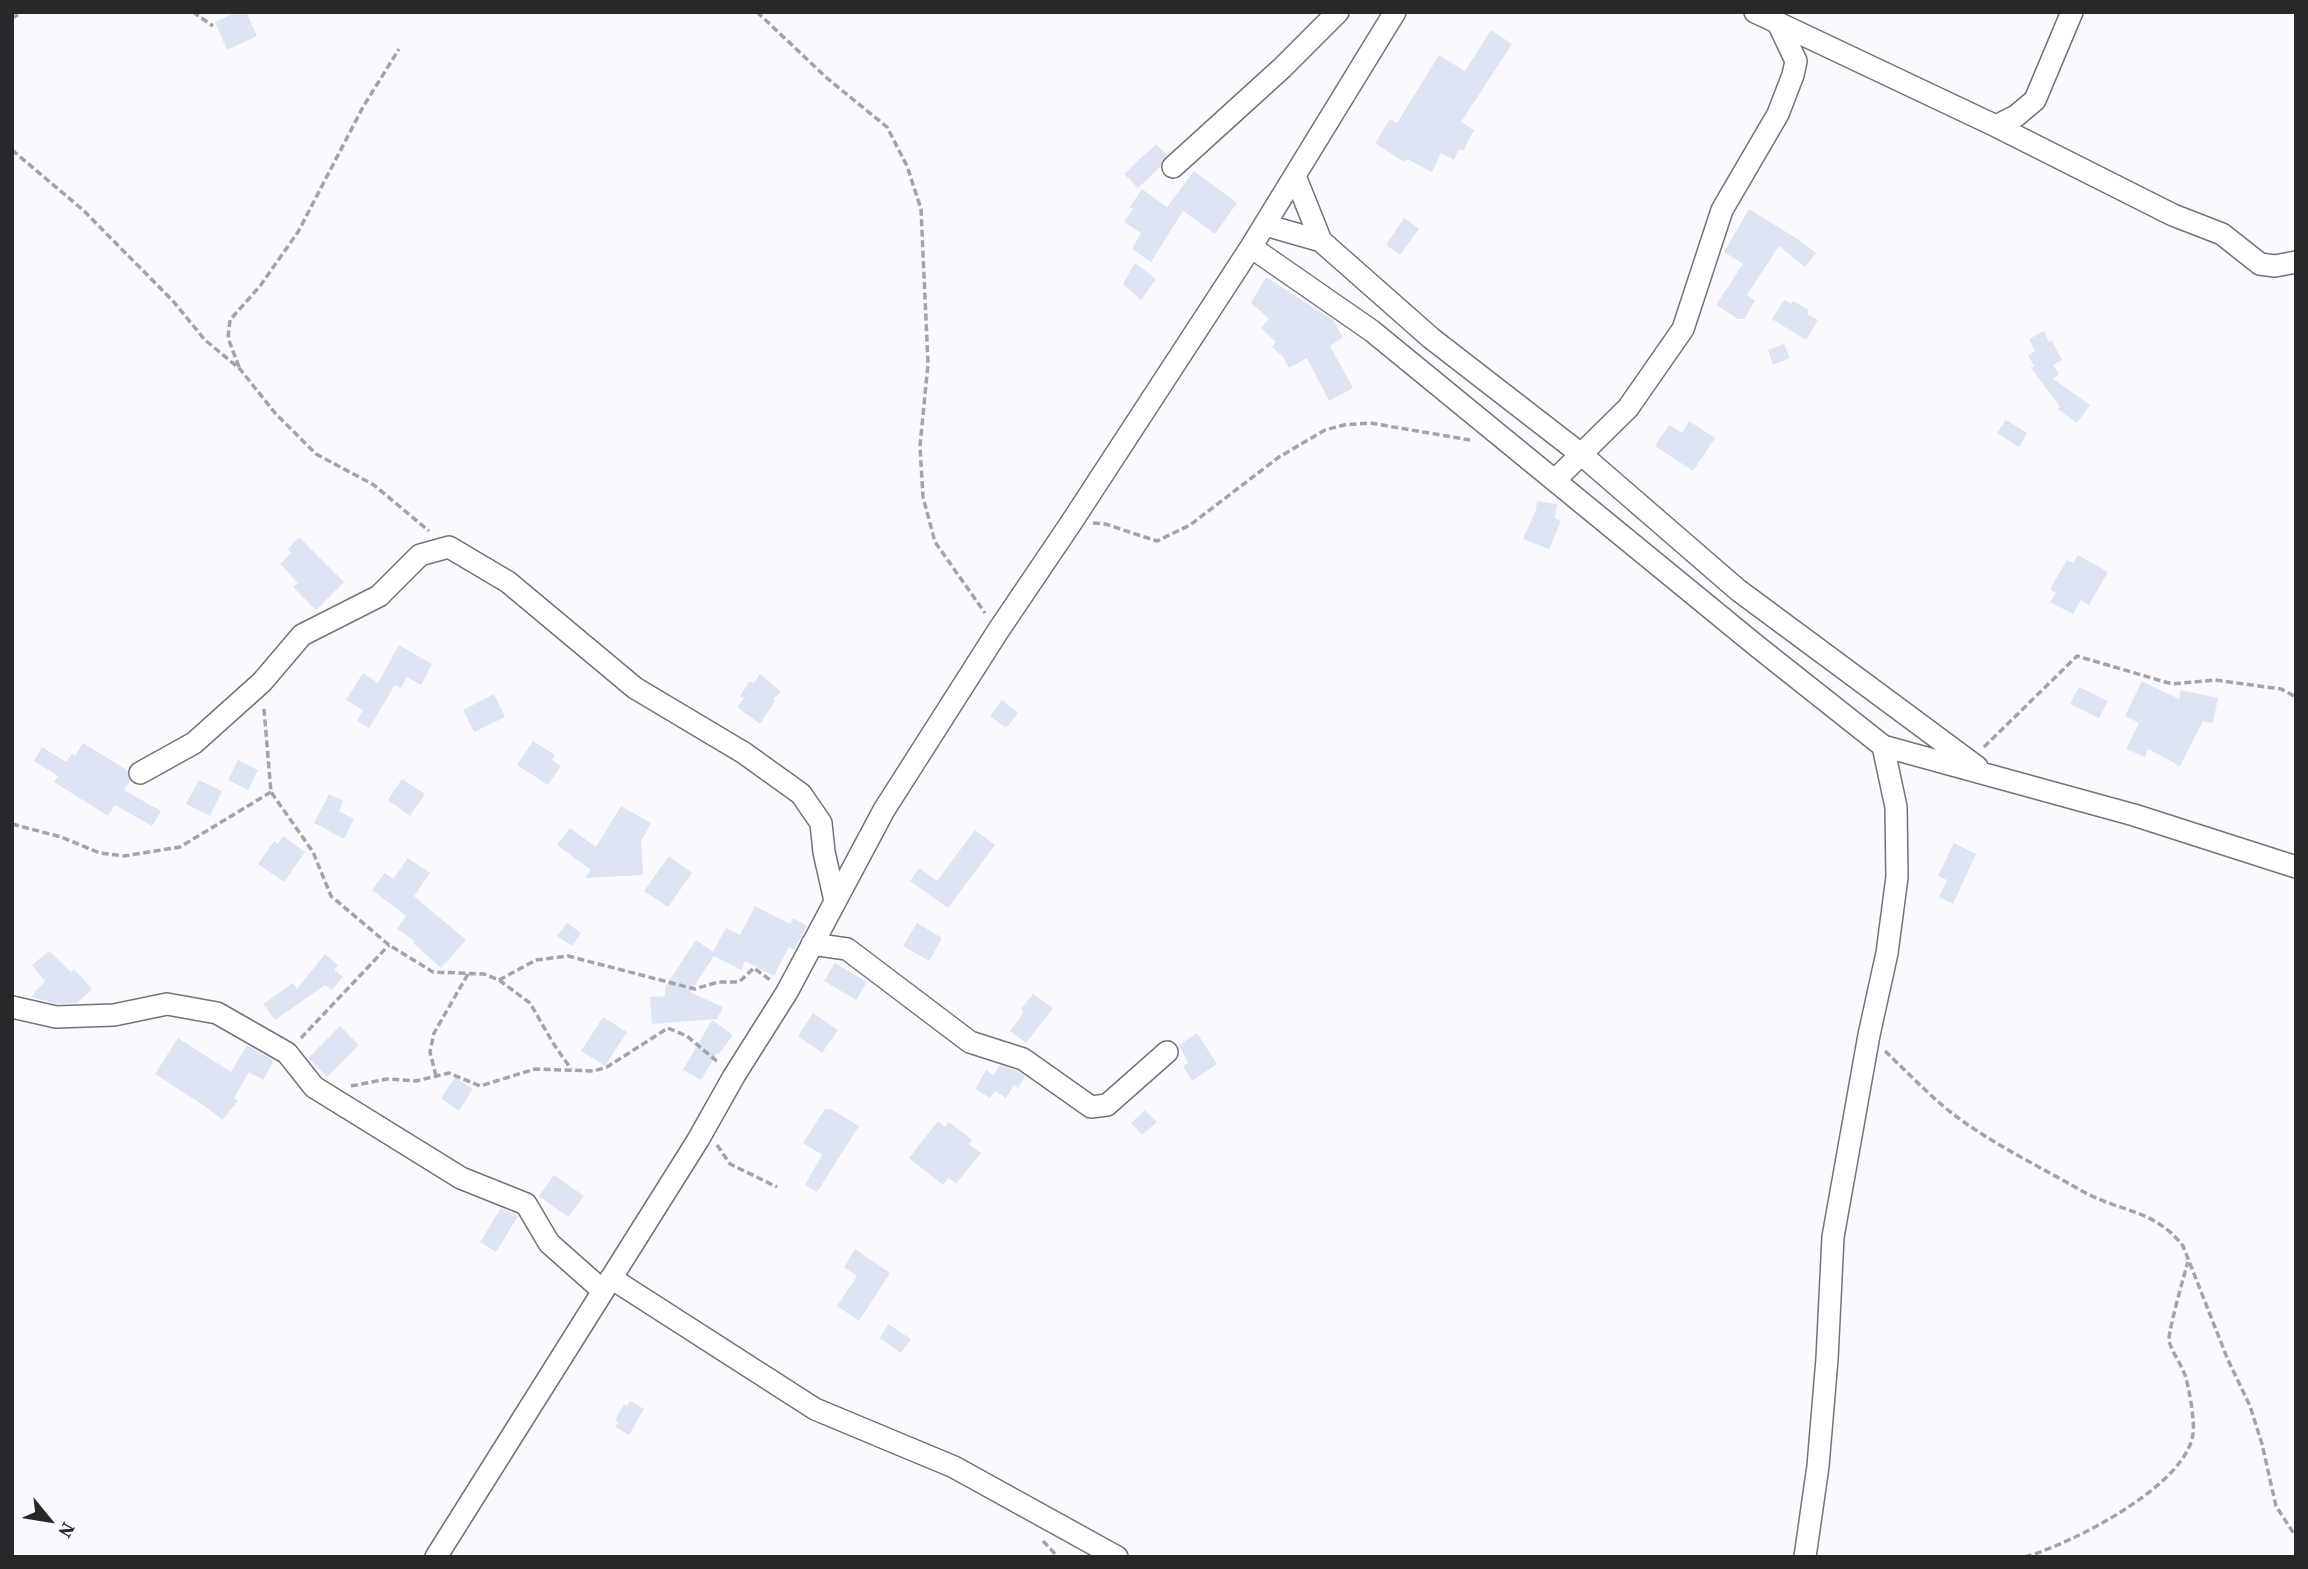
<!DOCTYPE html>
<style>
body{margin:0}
#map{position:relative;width:2308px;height:1569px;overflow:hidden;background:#faf9fe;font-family:"Source Serif 4",serif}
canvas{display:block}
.frame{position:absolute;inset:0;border:14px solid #28272a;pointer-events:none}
.north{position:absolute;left:14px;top:1485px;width:70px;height:70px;-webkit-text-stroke:5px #faf9fe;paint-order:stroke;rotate:120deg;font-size:19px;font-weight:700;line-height:28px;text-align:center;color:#28272a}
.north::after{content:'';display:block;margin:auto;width:24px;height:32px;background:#28272a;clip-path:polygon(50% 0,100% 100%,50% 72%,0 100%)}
</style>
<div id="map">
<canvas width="2308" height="1569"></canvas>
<div class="frame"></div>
<div class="north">N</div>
</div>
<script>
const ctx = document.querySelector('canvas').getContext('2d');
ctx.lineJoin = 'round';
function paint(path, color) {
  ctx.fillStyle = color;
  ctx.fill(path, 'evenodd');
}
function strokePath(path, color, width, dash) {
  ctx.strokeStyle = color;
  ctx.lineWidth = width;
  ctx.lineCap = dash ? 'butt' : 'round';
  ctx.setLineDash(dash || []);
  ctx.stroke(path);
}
const building = new Path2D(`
 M 236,12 L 246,12 L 257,36 L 227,50 L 215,22 Z
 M 1491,30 L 1512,44 L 1461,122 L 1474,130 L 1463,151 L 1459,149 L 1454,160 L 1441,153 L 1432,172 L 1407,159 L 1404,162 L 1375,143 L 1390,119 L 1397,123 L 1439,55 L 1465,71 Z
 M 1156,144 L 1167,155 L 1160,167 L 1138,188 L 1124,174 Z
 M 1194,171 L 1237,203 L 1215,234 L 1183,211 L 1151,262 L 1132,249 L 1141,233 L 1124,222 L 1133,209 L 1130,207 L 1142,189 L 1167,207 Z
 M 1749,209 L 1799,240 L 1816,253 L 1805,267 L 1779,246 L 1747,295 L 1755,301 L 1744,319 L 1738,319 L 1716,305 L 1743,264 L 1724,252 Z
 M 1404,218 L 1419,229 L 1400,255 L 1386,245 Z
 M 1135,263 L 1156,279 L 1141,300 L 1123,284 Z
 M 1266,277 L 1333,320 L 1343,338 L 1330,346 L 1353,388 L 1329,401 L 1307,358 L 1289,368 L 1283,357 L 1272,347 L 1276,342 L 1261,328 L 1269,319 L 1251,303 Z
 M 1784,300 L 1791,304 L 1793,301 L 1809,310 L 1807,314 L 1818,320 L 1806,340 L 1772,319 Z
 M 2044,331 L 2049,342 L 2052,341 L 2062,360 L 2053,365 L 2059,374 L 2053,379 L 2090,405 L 2077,423 L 2058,409 L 2060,407 L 2031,368 L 2034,366 L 2028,355 L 2035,351 L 2029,339 Z
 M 1784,344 L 1790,358 L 1773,365 L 1768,350 Z
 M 2006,420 L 2027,433 L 2019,447 L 1997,433 Z
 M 1689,421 L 1715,438 L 1693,471 L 1655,446 L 1669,425 L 1682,433 Z
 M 1537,501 L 1557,504 L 1555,518 L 1561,521 L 1549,549 L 1523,539 L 1536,510 Z
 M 299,537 L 344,582 L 316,610 L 293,587 L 298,583 L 280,564 L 291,553 L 288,549 Z
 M 2078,555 L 2108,572 L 2089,605 L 2081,600 L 2073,614 L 2050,602 L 2056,593 L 2050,589 L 2067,560 L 2073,563 Z
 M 399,645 L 432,664 L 421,685 L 407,677 L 401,688 L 395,685 L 369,728 L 357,721 L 363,710 L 346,700 L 363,673 L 378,683 Z
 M 760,674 L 781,692 L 774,698 L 775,701 L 760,724 L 737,707 L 744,698 L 740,696 L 750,681 L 754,683 Z
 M 2142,681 L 2179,699 L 2181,690 L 2218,698 L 2213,723 L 2203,721 L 2180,766 L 2148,749 L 2145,757 L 2126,749 L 2139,723 L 2125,716 Z
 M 2079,687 L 2108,701 L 2099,718 L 2070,704 Z
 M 494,694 L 505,717 L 474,732 L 463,710 Z
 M 1002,700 L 1018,713 L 1006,728 L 990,716 Z
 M 533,741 L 555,755 L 552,760 L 561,766 L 548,785 L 517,765 Z
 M 83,743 L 127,770 L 130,781 L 124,790 L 161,811 L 152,826 L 115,805 L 108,816 L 54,782 L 58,776 L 34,761 L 42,747 L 66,762 L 72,754 L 75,756 Z
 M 238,760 L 258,770 L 248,790 L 228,780 Z
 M 402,779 L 425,794 L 410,816 L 388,800 Z
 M 199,780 L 222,791 L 210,816 L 186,804 Z
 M 329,794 L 343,801 L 339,811 L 354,819 L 344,839 L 314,823 Z
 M 621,806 L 651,823 L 641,841 L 643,875 L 585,878 L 591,870 L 557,845 L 570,828 L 596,847 Z
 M 975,830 L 995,845 L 948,908 L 910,881 L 919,868 L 937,881 Z
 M 283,836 L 305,852 L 284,882 L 258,864 L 274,841 L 278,844 Z
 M 1954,843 L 1976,854 L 1953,904 L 1939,897 L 1947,880 L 1938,876 Z
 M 669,856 L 692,873 L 668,907 L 644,891 Z
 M 408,858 L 430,873 L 414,896 L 466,940 L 441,968 L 413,943 L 415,941 L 397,929 L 406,916 L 372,890 L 385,873 L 393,879 Z
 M 755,906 L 790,924 L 793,918 L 807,926 L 794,950 L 789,947 L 774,976 L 745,961 L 741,970 L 714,956 L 690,992 L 723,1007 L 717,1019 L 652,1024 L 650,997 L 665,996 L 665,987 L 696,940 L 713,952 L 726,928 L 740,935 Z
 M 567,923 L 581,933 L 572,946 L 557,936 Z
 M 917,923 L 942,938 L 929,961 L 903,946 Z
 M 49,951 L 71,972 L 74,969 L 92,989 L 77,1003 L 57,1004 L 31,997 L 45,981 L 32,965 Z
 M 325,954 L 338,965 L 334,970 L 343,977 L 332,990 L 325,985 L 275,1020 L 263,1004 L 293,983 L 297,989 Z
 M 835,963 L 867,982 L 856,1000 L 824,981 Z
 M 1033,994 L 1053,1008 L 1026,1043 L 1010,1031 L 1024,1012 L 1021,1009 Z
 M 813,1013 L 838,1030 L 822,1053 L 798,1036 Z
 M 603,1017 L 627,1032 L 605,1066 L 581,1051 Z
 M 712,1020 L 733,1035 L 719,1054 L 717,1053 L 701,1080 L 683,1070 Z
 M 340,1026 L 359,1045 L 327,1077 L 308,1058 Z
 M 1197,1033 L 1217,1064 L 1192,1081 L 1183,1066 L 1188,1063 L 1179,1045 Z
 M 178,1038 L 231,1072 L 247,1045 L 274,1061 L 263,1080 L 249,1072 L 234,1098 L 238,1101 L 222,1120 L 209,1109 L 155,1074 Z
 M 1000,1065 L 1017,1071 L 1025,1076 L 1018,1088 L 1014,1085 L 1006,1098 L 995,1091 L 990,1098 L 975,1089 L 986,1070 L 994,1075 Z
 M 455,1077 L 473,1089 L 459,1111 L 441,1098 Z
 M 825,1109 L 831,1109 L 859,1126 L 817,1192 L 805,1185 L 822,1155 L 803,1143 Z
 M 1145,1110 L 1157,1122 L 1142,1135 L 1131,1123 Z
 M 938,1121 L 945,1127 L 949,1122 L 972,1140 L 969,1144 L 981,1153 L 956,1184 L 949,1178 L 943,1185 L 909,1158 Z
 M 554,1175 L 584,1196 L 568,1217 L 539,1196 Z
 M 501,1208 L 518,1216 L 496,1252 L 480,1242 Z
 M 855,1249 L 890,1273 L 859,1321 L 837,1306 L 857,1276 L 844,1267 Z
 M 888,1324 L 911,1339 L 901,1353 L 880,1338 Z
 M 630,1401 L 644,1409 L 629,1435 L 615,1427 L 618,1422 L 615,1420 L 624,1404 L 627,1406 Z`);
const path = new Path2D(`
 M 193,12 L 213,26
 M 757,12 L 828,79 L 887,127 L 907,166 L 921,209 L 928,364 L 920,446 L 923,497 L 935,542 L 985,613
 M 12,18 L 23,12
 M 12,150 L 83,210 L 173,301 L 205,340 L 240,369 L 275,413 L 316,454 L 374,485 L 429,531
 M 239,367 L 228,338 L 230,320 L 260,286 L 298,232 L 363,107 L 399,49
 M 1093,523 L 1105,524 L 1157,541 L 1190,525 L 1279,457 L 1325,430 L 1344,425 L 1370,423 L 1470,440
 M 264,709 L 271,792 L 313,852 L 331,896 L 389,945 L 433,972 L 484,974 L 499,980 L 530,1003 L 553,1043 L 571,1069
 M 1984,747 L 2077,656 L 2172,684 L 2215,680 L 2281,689 L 2296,697
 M 12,824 L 61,837 L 100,853 L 124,856 L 180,847 L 271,792
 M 499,980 L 536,960 L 568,956 L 695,989 L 718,982 L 739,982 L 754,968 L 770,980
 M 301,1038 L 389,945
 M 1885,1051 C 1906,1071 1926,1092 1948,1110 C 1988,1142 2037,1165 2082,1191 C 2119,1212 2155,1209 2183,1246 L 2228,1360 L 2250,1406 L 2262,1444 L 2276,1506 L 2296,1537
 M 436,1076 L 430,1052 L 434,1033 L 468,974
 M 351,1086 L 387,1079 L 416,1081 L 449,1073 L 480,1086 L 535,1069 L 594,1071 L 607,1067 L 668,1028 L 687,1036 L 719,1063
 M 717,1145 L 730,1164 L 777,1187
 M 1043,1541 L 1058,1557
 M 2025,1557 C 2071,1544 2186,1486 2193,1434 C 2195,1421 2189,1387 2185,1375 C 2181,1364 2172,1352 2169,1341 C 2168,1332 2184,1275 2188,1262`);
const minor = new Path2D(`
 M 1755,12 L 1996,126 L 2173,215 L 2222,234 L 2260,264 L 2275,266 L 2296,262
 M 1996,126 L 2016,116 L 2035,100 L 2072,12
 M 1173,167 L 1282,68 L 1338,12
 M 1295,176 L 1321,241 L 1431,338 L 1582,455 L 1738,590 L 1977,767
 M 1265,225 L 1321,241
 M 1251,247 L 1372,331 L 1758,647 L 1883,746 L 2134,815 L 2296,867
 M 1555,480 L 1628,408 L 1683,329 L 1722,210 L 1778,114 L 1793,75 L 1796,61 L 1778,23
 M 140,773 L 194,743 L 262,682 L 302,635 L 379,596 L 420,555 L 449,547 L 508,582 L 635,688 L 744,753 L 801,794 L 821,823 L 824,852 L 835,901
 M 812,944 L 847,949 L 970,1042 L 1023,1059 L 1091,1107 L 1107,1105 L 1167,1052
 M 12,1007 L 56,1017 L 114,1015 L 167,1004 L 217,1013 L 287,1053 L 314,1087 L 461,1178 L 526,1204 L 549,1243 L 602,1290
 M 611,1278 L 815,1409 L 954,1467 L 1117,1557
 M 436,1557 L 698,1140 L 734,1076 L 787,992 L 884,810 L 998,631 L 1071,523 L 1251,247 L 1395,12
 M 1805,1557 L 1818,1466 L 1827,1359 L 1833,1237 L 1869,1035 L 1887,953 L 1897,877 L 1896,807 L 1883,746`);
paint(building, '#dde5f5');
strokePath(minor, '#737378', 24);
strokePath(path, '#a4a3a8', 3.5, [7, 3.5]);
strokePath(minor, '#fff', 21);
</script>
